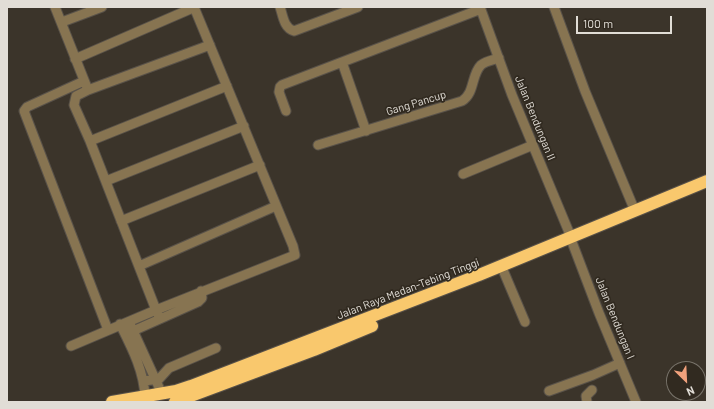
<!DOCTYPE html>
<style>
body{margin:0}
#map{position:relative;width:714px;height:409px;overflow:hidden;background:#3b342a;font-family:Barlow,sans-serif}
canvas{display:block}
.frame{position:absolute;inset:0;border:8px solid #e1ddd6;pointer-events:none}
.north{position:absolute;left:666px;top:361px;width:40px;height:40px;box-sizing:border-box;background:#312a20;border:1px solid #777269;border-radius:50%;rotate:156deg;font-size:11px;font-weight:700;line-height:16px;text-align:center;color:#e1ddd6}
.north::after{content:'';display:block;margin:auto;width:14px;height:18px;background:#f1a17c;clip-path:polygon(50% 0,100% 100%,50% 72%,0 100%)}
.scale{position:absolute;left:576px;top:16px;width:96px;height:18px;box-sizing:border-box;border:2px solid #e1ddd6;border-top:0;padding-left:5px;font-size:12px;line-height:14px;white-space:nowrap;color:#e1ddd6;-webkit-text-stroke:3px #312a20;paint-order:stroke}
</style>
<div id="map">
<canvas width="714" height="409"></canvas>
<div class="frame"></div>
<div class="north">N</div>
<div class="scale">100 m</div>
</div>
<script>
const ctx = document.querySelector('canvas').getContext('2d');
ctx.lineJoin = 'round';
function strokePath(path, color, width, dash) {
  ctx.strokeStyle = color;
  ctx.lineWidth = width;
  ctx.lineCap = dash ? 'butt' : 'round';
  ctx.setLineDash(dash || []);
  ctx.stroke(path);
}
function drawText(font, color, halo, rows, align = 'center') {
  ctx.font = font + ' Barlow,sans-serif';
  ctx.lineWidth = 3.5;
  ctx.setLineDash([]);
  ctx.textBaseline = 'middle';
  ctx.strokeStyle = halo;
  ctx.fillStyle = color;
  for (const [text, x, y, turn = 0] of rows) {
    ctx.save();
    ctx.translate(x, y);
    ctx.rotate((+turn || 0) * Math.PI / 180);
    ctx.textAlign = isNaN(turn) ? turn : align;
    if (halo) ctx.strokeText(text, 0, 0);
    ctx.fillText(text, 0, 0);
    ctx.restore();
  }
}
const minor = new Path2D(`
 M 55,7 L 88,90 L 76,96 L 74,105 L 90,141 L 156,310 L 295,255 L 293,246 L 194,7
 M 280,7 C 283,16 284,28 294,31 L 358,7
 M 480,7 L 512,95 L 571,237
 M 554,7 L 585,91 L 635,211
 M 62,22 L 102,7
 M 75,59 L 195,7
 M 342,62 L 366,131
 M 84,81 L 27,107 L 24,111 L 108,330
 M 88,90 L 210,45
 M 286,111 L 279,92 L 280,87 L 282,85 L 481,9
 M 90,141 L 227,86
 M 318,145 L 462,101 C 475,93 471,75 481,65 C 486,61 493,60 499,58
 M 463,174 L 533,145
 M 106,181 L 244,126
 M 121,221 L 260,165
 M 572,242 L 599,313 L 636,402
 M 139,266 L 276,206
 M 503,270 L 525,322
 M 120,324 C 132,348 144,371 145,397
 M 131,326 L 162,394
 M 133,331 L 198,302 L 202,298 L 201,291
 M 71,346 L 156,310 L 160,319
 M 144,381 L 159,379 L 169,368 L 216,348
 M 549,391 L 593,375 L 620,363
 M 587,402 L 586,396 L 592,390`);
const highway = new Path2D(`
 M 112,402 L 176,391 L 191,386 L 479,275 L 707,181
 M 175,402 L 314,350 L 372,326`);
const streetNames = [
 ["Gang Pancup",416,103,-17],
 ["Jalan Bendungan II",535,118,68],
 ["Jalan Raya Medan-Tebing Tinggi",408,289,-21],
 ["Jalan Bendungan I",615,318,68]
];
strokePath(minor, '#595249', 11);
strokePath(highway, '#595249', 14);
strokePath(minor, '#877451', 9);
strokePath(highway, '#f9c86d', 12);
drawText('11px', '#e1ddd6', '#312a20', streetNames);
</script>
